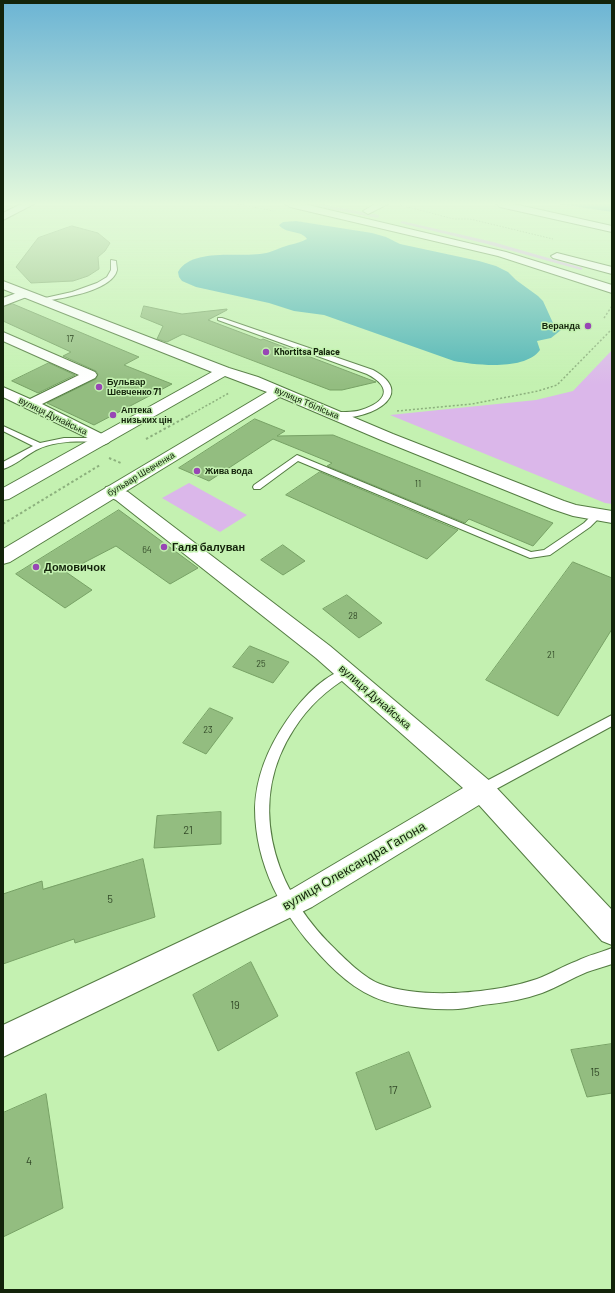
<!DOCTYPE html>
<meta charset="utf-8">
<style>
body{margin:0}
#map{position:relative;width:615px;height:1293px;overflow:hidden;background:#c4f1b1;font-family:Barlow,sans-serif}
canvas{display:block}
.frame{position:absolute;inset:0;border:4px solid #13230b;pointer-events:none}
</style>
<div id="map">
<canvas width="615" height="1293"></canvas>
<div class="frame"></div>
</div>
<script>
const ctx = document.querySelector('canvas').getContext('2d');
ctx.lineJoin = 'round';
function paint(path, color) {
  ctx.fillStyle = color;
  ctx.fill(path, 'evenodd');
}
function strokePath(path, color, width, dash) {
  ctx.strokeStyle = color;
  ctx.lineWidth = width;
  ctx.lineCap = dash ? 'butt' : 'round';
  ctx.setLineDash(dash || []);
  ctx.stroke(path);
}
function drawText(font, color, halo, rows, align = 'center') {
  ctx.font = font + ' Barlow,sans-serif';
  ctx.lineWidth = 3;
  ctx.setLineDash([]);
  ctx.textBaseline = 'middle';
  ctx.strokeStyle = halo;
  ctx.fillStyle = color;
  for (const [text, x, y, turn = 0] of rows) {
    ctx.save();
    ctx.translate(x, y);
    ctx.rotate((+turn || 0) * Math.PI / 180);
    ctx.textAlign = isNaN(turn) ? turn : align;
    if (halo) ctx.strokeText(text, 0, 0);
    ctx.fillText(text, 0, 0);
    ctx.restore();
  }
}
const green = new Path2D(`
 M 304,204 L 321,204 L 379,215 L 379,217 L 377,218 Z
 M 402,221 L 493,242 L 583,268 L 581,270 L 487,244 L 400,223 Z
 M 612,350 L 612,504 L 605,503 L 390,415 L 536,400 L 573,391 Z
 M 189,483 L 247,515 L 220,532 L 162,498 Z`);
const water = new Path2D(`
 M 559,204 L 612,204 L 612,212 Z
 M 296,221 L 372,233 L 386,237 L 400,244 L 479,261 L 496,266 L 508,272 L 516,280 L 538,296 L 543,301 L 553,323 L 561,330 L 551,338 L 537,341 L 540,350 C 525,371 475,365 454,361 L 324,315 L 294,311 L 269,303 L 196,287 L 182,281 L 179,277 L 178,272 C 191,248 237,257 260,254 C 269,253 275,250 283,247 C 291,244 300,243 307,239 C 302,230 285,234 279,225 L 283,222 Z`);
const building = new Path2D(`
 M 72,226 L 98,233 L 110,243 L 105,251 L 98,257 L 99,269 L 88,276 L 73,281 L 31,283 L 16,267 L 38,238 Z
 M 13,304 L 139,357 L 124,365 L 172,384 L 94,425 L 47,403 L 96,379 L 98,374 L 96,371 L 63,356 L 71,352 L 3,321 L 3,307 Z
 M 144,306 L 182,314 L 227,309 L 227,310 L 208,320 L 261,340 L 263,339 L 376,382 L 342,390 L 330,390 L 183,334 L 167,342 L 157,339 L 163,326 L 141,317 Z
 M 49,363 L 75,375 L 38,393 L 12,381 Z
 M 255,419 L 285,431 L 277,436 L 333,435 L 553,523 L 533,546 L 469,519 L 465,523 L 327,466 L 332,463 L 273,439 L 209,481 L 179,468 Z
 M 320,472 L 458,530 L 427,559 L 286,495 Z
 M 119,510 L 198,568 L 170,584 L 116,546 L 66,572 L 92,590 L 65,608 L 16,574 Z
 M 283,545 L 305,561 L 283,575 L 261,560 Z
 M 573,562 L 612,578 L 612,629 L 558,716 L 486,680 Z
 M 347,595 L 382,623 L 359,638 L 323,609 Z
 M 250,646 L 289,662 L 273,683 L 233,667 Z
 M 210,708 L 233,718 L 206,754 L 183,743 Z
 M 221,812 L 221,844 L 154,848 L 157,816 Z
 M 143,859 L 155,917 L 75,943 L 74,939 L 3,964 L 3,894 L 42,881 L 43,889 Z
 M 251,962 L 278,1016 L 218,1051 L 193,995 Z
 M 612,1044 L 612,1093 L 587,1097 L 571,1050 Z
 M 409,1052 L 431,1107 L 376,1130 L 356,1073 Z
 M 46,1094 L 63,1208 L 3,1237 L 3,1113 Z`);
const pathFar2 = new Path2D(`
 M 237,204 L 274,211
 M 400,205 L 454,219 L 470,219 L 553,239`);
const pathFar1 = new Path2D(`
 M 604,318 L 612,306
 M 397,411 L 472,404 L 538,391 L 557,385 L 612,329
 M 188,416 L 229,393`);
const path = new Path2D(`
 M 146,439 L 190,415
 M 109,458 L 121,463
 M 3,524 L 100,465`);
const service = new Path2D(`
 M 111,260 L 116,261 C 116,263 117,268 117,270 C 112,292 57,299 39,302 L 36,300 L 72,292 L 97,283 L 107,277 L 111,270 Z
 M 218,318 L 222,318 L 373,370 C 422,397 361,423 332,417 L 332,413 C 342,411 352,413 361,410 C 386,402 394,388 367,374 L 218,320 Z
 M 3,426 L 40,443 L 64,438 L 103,438 L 107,440 L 103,442 C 80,441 56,440 36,450 C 25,456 14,466 3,469 L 3,462 L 33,446 L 3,431 Z
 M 297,455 L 531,552 L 544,550 L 584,523 L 594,513 L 597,512 L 602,515 L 590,527 L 550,555 L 530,558 L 298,461 L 260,489 L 254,489 L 253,487 L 254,485 Z
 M 346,669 L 350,670 L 352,673 L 350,676 C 327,689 308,707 294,729 C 247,801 272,883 327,941 C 341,955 362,977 380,984 C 422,1000 496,993 537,979 C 551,974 563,966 577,961 C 588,955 600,953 612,948 L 612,964 C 604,967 595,969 587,972 C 572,978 558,987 542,993 C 525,999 509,1002 491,1004 C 480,1005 469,1008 458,1009 C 438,1010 416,1008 396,1004 C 365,998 341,978 320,955 C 282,915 255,864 255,808 C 256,776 269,746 287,720 C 301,700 322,676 346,669 Z
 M 612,715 L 612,726 L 487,794 L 482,796 L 477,794 L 476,790 L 477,786 Z`);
const minor = new Path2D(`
 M 375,204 L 388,204 L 368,214 L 363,211 Z
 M 496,204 L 514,204 L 612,226 L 612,232 L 500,207 Z
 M 25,290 L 29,292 L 31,294 L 29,296 L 3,306 L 3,298 Z
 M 3,332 L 95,372 L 97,375 L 95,378 L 42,404 L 108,437 L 111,440 L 108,443 L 103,445 L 98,443 L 3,397 L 3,387 L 30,399 L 79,375 L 3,341 Z
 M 112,486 L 128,492 L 330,646 L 491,782 L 612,910 L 612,945 L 602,941 L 479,805 L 312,907 L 3,1057 L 3,1025 L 292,889 L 463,788 L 316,658 L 116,500 L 106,495 L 104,491 L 106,487 Z`);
const tertiary = new Path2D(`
 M 21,204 L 34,204 L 3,220 L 3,213 Z
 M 3,281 L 229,368 L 258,377 L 393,434 L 564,501 L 576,505 L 612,511 L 612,523 L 573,516 L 552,509 L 381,440 L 280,397 L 10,562 L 3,564 L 3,549 L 267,392 L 225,376 L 9,499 L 3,500 L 3,488 L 212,372 L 3,289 Z`);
const primary = new Path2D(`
 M 285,204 L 304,204 L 506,252 L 612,285 L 612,293 L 498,256 L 290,207 Z
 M 557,253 L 612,267 L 612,274 L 553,258 L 551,256 Z`);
const markers = [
 [588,326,4,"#9846b5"],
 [266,352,4,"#9846b5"],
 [99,387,4,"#9846b5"],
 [113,415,4,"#9846b5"],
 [197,471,4,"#9846b5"],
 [164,547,4,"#9846b5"],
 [36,567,4,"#9846b5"]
];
const farPoinames = [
 ["Веранда",580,326,"right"],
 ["Khortitsa Palace",274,352],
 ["Бульвар",107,382],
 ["Шевченко 71",107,392],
 ["Аптека",121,410],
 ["низьких цін",121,420],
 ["Жива вода",205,471]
];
const numberNames = [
 ["17",70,339],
 ["11",418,484],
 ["64",147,550],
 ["28",353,616],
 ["21",551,655],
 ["25",261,664],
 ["23",208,730]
];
const farStreetnames = [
 ["вулиця Тбіліська",307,403,23],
 ["вулиця Дунайська",53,416,26],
 ["бульвар Шевченка",141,474,-31]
];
const poiNames = [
 ["Галя балуван",172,547],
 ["Домовичок",44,567]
];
const streetNames = [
 ["вулиця Дунайська",375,697,41]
];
const nearNumbernames = [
 ["21",188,830],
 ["5",110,899],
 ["19",235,1005],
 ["15",595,1072],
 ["17",393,1090],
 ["4",29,1161]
];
const nearStreetnames = [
 ["вулиця Олександра Гапона",354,866,-30]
];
paint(green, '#dbb7ea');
paint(water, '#4fb4b5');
paint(building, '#93bd80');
strokePath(building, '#77a165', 1);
strokePath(service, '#547c42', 2);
strokePath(minor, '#547c42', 2);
strokePath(tertiary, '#547c42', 2);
strokePath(primary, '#547c42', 2);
strokePath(pathFar2, '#8cb07d', 1, [1.5, 1.5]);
strokePath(pathFar1, '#8cb07d', 1.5, [2, 2]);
strokePath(path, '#8cb07d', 2, [2.5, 2.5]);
paint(service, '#fff');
paint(minor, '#fff');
paint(tertiary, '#fff');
paint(primary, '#fff');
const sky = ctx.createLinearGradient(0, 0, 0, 385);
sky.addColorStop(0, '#6bb4d4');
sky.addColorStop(0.53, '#e4f9dc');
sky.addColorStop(1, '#e4f9dc00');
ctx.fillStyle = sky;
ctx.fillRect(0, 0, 615, 385);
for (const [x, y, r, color] of markers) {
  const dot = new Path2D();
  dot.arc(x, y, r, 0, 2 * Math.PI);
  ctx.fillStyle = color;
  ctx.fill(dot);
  strokePath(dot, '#c4f1b1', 1.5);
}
drawText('bold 9px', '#13230b', '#c4f1b1', farPoinames, 'left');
drawText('9px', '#334a28', null, numberNames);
drawText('9px', '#13230b', '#c4f1b1', farStreetnames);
drawText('bold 11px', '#13230b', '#c4f1b1', poiNames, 'left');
drawText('11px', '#13230b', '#c4f1b1', streetNames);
drawText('11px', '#334a28', null, nearNumbernames);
drawText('13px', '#13230b', '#c4f1b1', nearStreetnames);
</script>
